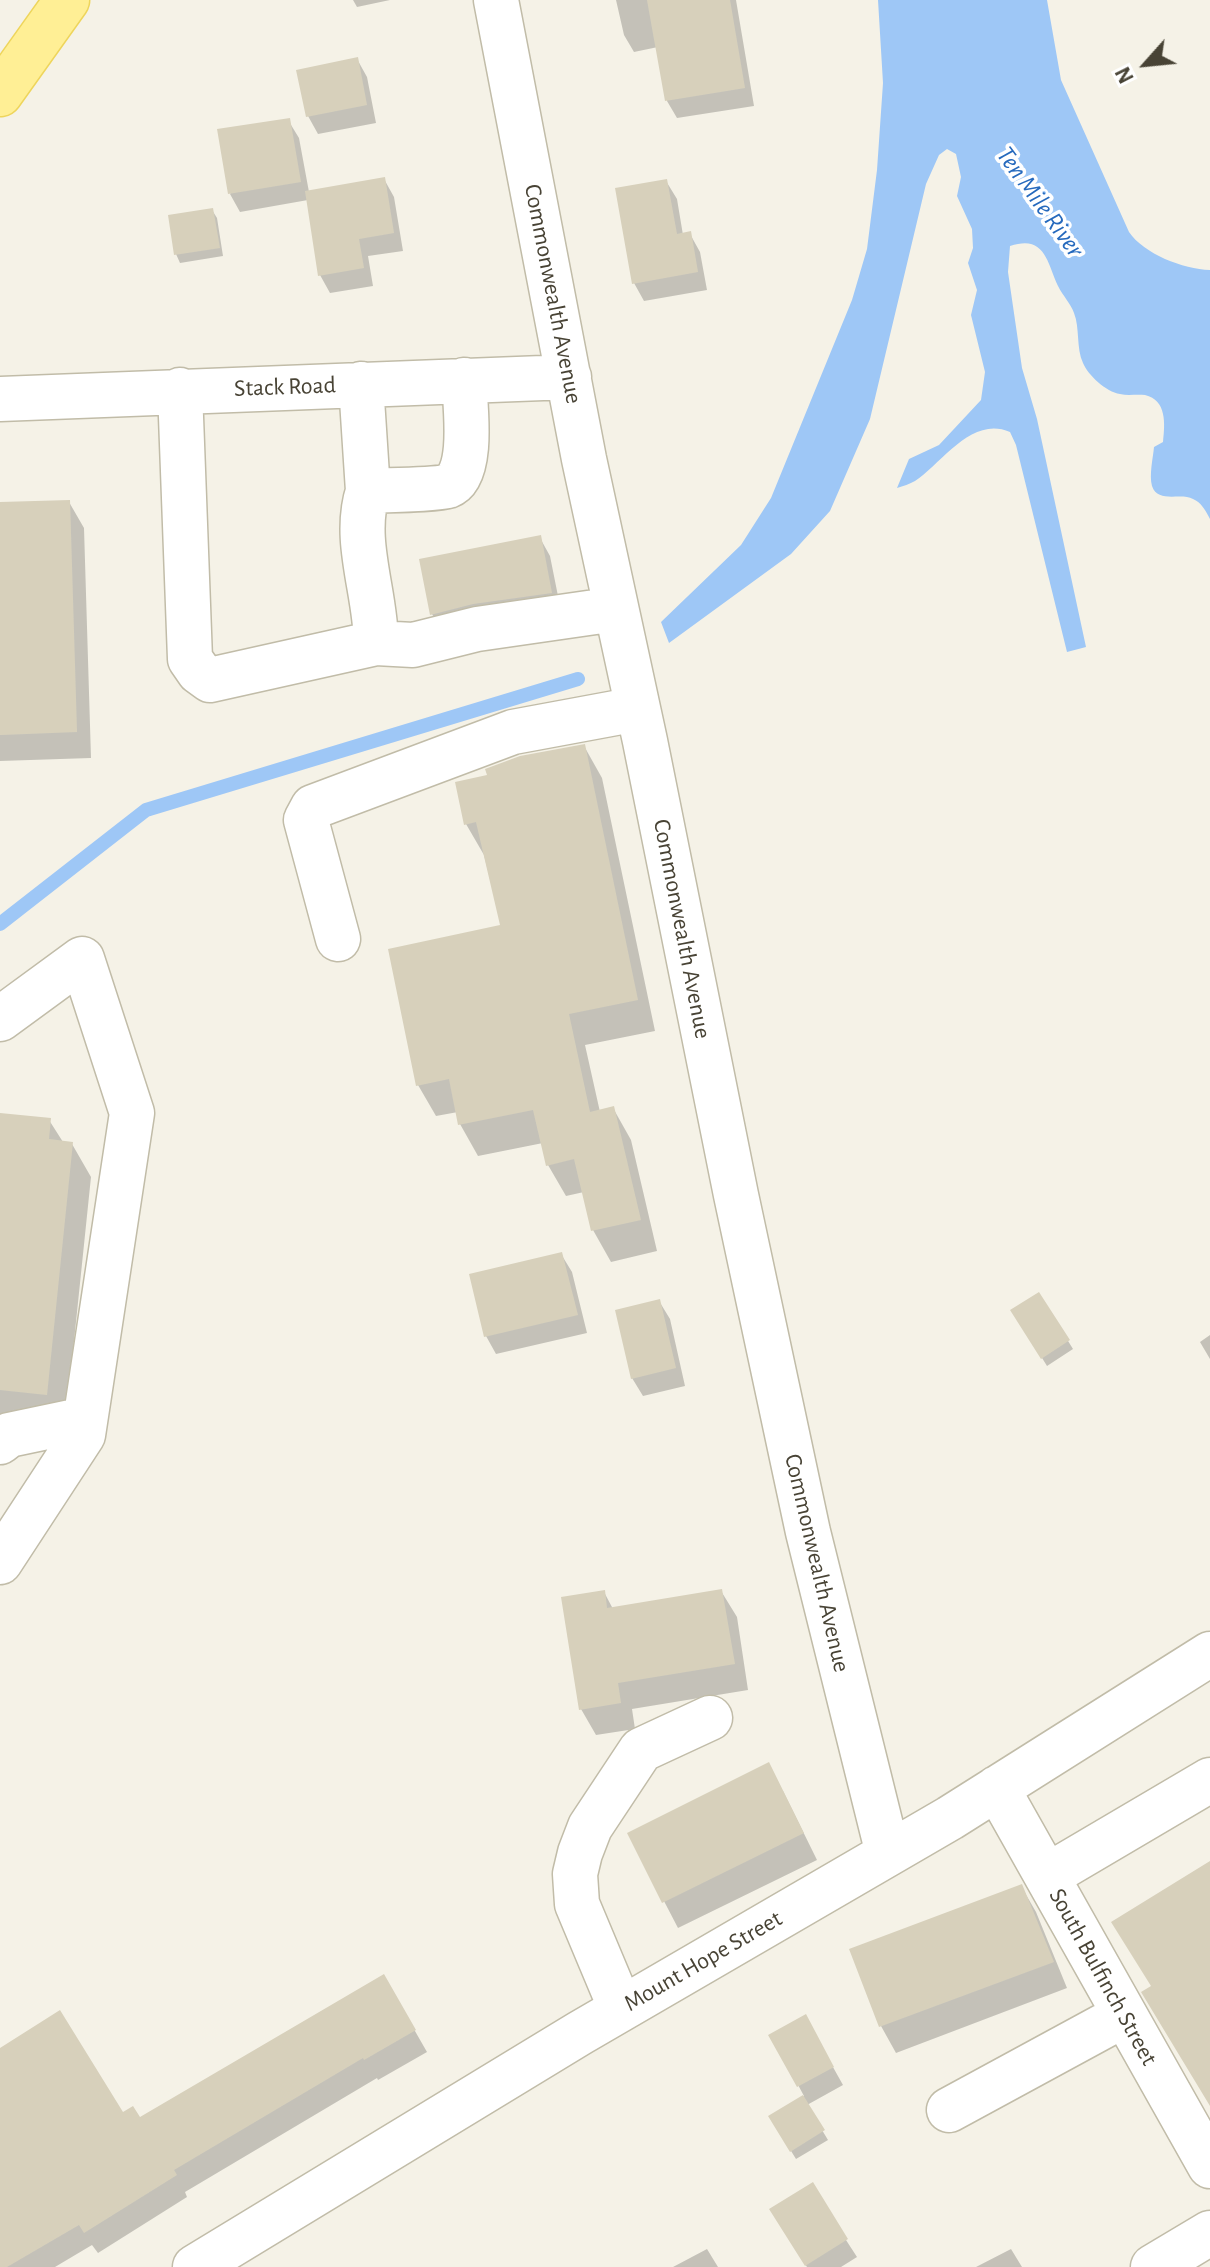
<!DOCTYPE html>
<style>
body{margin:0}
#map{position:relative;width:1210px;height:2267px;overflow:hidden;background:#f5f2e7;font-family:"Alegreya Sans",sans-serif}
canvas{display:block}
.north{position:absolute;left:1106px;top:24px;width:80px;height:80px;-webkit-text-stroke:6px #fff;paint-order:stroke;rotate:243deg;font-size:22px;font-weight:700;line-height:32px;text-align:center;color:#484335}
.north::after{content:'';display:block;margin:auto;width:28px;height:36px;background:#484335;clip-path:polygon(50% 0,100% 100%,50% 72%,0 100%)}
</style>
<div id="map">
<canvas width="1210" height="2267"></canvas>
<div class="north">N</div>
</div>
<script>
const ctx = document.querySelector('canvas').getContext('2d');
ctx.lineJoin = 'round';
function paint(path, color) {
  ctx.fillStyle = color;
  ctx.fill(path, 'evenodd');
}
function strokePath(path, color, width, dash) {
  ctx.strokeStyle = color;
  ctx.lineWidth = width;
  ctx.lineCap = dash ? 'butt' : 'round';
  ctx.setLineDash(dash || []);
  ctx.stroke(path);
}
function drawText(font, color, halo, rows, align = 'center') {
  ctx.font = font + ' "Alegreya Sans",sans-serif';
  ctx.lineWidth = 7;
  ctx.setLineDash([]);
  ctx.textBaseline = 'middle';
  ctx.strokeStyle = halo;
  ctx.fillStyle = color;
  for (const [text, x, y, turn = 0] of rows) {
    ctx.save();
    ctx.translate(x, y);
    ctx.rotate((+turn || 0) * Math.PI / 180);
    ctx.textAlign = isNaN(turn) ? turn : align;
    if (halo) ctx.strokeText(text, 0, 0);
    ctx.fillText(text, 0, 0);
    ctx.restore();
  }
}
const water = new Path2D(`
 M 878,0 L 1047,0 L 1061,80 L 1129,232 C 1144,254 1183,269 1210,270 L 1210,519 C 1206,511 1201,502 1193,499 C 1181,492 1158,504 1152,486 C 1149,475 1153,458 1154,447 L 1163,442 C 1165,424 1167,400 1145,395 C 1136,394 1128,396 1120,394 C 1106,392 1088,375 1083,363 C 1076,348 1080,328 1074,313 C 1071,304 1063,296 1058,286 C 1047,262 1045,234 1010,246 L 1008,272 L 1022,368 L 1037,419 L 1086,647 L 1067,652 L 1016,445 L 1010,432 C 972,415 942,463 915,481 C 910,484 903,486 897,488 L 909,459 L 939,445 L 981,400 L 985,372 L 971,315 L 977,290 L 968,263 L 973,248 L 972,229 L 957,196 L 961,177 L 956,154 L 947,149 L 939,155 L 926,184 L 870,419 L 830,511 L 791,554 L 669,643 L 661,622 L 741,545 L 771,498 L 852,300 L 867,249 L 877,170 L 883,83 Z`);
const shadow = new Path2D(`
 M 353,0 L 390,0 L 357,7 Z
 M 616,0 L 736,0 L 754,106 L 677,118 L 667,101 L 658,47 L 634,52 L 624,35 Z
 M 357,59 L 367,77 L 376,123 L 318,134 L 308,116 Z
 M 288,120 L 299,138 L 309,192 L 384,179 L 394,197 L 403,251 L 368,256 L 373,286 L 330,293 L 320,275 L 308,200 L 240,212 L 230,194 Z
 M 666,181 L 677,199 L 683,235 L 690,234 L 700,252 L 707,290 L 644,301 L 634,283 Z
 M 212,210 L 217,218 L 223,256 L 180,263 L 176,254 Z
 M 69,502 L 84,528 L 91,758 L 0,761 L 0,504 Z
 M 540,538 L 550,556 L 561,611 L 442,632 L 432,614 Z
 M 584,746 L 602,778 L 655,1031 L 585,1045 L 600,1112 L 613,1108 L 631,1140 L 657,1251 L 611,1262 L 593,1230 L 584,1192 L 566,1196 L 548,1165 L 543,1143 L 478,1156 L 460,1124 L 458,1112 L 436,1116 L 418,1085 L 502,927 L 484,855 L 466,824 L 489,777 Z
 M 0,1115 L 49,1120 L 63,1142 L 72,1144 L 91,1177 L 65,1428 L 0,1421 Z
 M 561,1254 L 572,1272 L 587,1333 L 496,1354 L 486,1336 Z
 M 1039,1294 L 1073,1349 L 1047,1366 L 1013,1311 Z
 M 659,1301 L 670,1319 L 685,1386 L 643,1396 L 632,1378 Z
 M 1210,1335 L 1210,1359 L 1200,1342 Z
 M 721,1591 L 737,1617 L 748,1690 L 632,1709 L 635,1729 L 596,1735 L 581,1709 L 604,1592 L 613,1609 Z
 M 783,1791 L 817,1860 L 678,1928 L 629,1834 Z
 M 1021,1886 L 1036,1912 L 1067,1988 L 896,2053 L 881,2026 L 852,1950 Z
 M 384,1977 L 427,2052 L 378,2080 L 377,2078 L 185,2192 L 187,2197 L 98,2253 L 92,2245 L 55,2267 L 0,2267 L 0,2051 L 123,2114 L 140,2119 Z
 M 771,2035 L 815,2035 L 843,2085 L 807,2105 L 828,2140 L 796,2159 L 770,2117 L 804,2096 Z
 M 782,2227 L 846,2240 L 857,2257 L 841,2267 L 807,2267 Z
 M 707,2249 L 718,2267 L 673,2267 Z
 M 1011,2249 L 1022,2267 L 976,2267 Z`);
const stream = new Path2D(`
 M 0,924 L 146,810 L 578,679`);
const building = new Path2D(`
 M 647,0 L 730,0 L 745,88 L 665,101 Z
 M 358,57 L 367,105 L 306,117 L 296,70 Z
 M 290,118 L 301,182 L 228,194 L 217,129 Z
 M 385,177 L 394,233 L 359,239 L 364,268 L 318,276 L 305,191 Z
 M 667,179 L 677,234 L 691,231 L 698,272 L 632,284 L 615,188 Z
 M 213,208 L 220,248 L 174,255 L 168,215 Z
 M 70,500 L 77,732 L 0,735 L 0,502 Z
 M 541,535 L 552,593 L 473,604 L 430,615 L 419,559 Z
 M 585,744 L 638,1000 L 569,1014 L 590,1112 L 614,1106 L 641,1220 L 591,1231 L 574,1159 L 546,1166 L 533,1110 L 458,1125 L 449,1079 L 416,1086 L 388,949 L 500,925 L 476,822 L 464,825 L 455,782 L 487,775 L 485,769 L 520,756 Z
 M 0,1113 L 51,1118 L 49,1139 L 73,1142 L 47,1395 L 0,1390 Z
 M 562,1252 L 578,1315 L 484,1337 L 469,1274 Z
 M 1039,1292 L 1070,1340 L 1041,1359 L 1010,1310 Z
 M 660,1299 L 676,1368 L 631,1379 L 615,1310 Z
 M 722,1589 L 735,1664 L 618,1683 L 621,1703 L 579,1710 L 561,1597 L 605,1590 L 607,1608 Z
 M 769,1762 L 804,1833 L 662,1903 L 627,1833 Z
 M 1210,1861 L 1210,2106 L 1141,1992 L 1151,1986 L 1111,1922 Z
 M 1022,1884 L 1054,1962 L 879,2027 L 849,1949 Z
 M 384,1974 L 416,2030 L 364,2060 L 363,2058 L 174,2170 L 177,2175 L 84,2233 L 79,2225 L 7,2267 L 0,2267 L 0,2048 L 60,2010 L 123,2112 L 133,2106 L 140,2117 Z
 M 806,2014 L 834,2067 L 797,2087 L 768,2035 Z
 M 803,2095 L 825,2130 L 790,2152 L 768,2116 Z
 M 813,2182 L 848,2239 L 805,2266 L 769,2209 Z`);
const minor = new Path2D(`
 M 496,0 L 584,459 L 645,741 L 736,1195 L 808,1532 L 888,1854
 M 361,384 L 368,491
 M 180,390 L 190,659 L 199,672 L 210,680 L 376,643 L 413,645 L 477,629 L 616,609
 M 0,399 L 569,377
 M 376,643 C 376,593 352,540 368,491 C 384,490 436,490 448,486 C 475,476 465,404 464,380
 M 338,939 L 306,820 L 313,807 L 513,732 L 637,709
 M 0,1019 L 82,959 L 132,1113 L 83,1435 L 0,1562
 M 0,1442 L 9,1435 L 85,1419
 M 997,1788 L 1210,2166
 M 1047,1876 L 1210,1780
 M 621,2009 L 577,1904 L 575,1874 L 580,1853 L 590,1827 L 641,1750 L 710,1718
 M 949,2110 L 1124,2015
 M 195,2267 L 580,2033 L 950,1818 L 1210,1654
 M 1153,2267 L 1210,2233`);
const major = new Path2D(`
 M 0,94 L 67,0`);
const streetNames = [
 ["Commonwealth Avenue",553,294,79],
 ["Stack Road",285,387,-2],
 ["Commonwealth Avenue",682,929,79],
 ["Commonwealth Avenue",817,1563,77],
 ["Mount Hope Street",703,1961,-30],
 ["South Bulfinch Street",1103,1977,61]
];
const waterNames = [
 ["Ten Mile River",1040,202,54]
];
paint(water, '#9ec7f6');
paint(shadow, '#0003');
strokePath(stream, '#9ec7f6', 14);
paint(building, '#d7d0bb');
strokePath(minor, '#c1bca8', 47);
strokePath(major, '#eed55c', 47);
strokePath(minor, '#fff', 44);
strokePath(major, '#ffef95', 44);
drawText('24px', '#484335', '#fff', streetNames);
drawText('italic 26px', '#2569bd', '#fff', waterNames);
</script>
